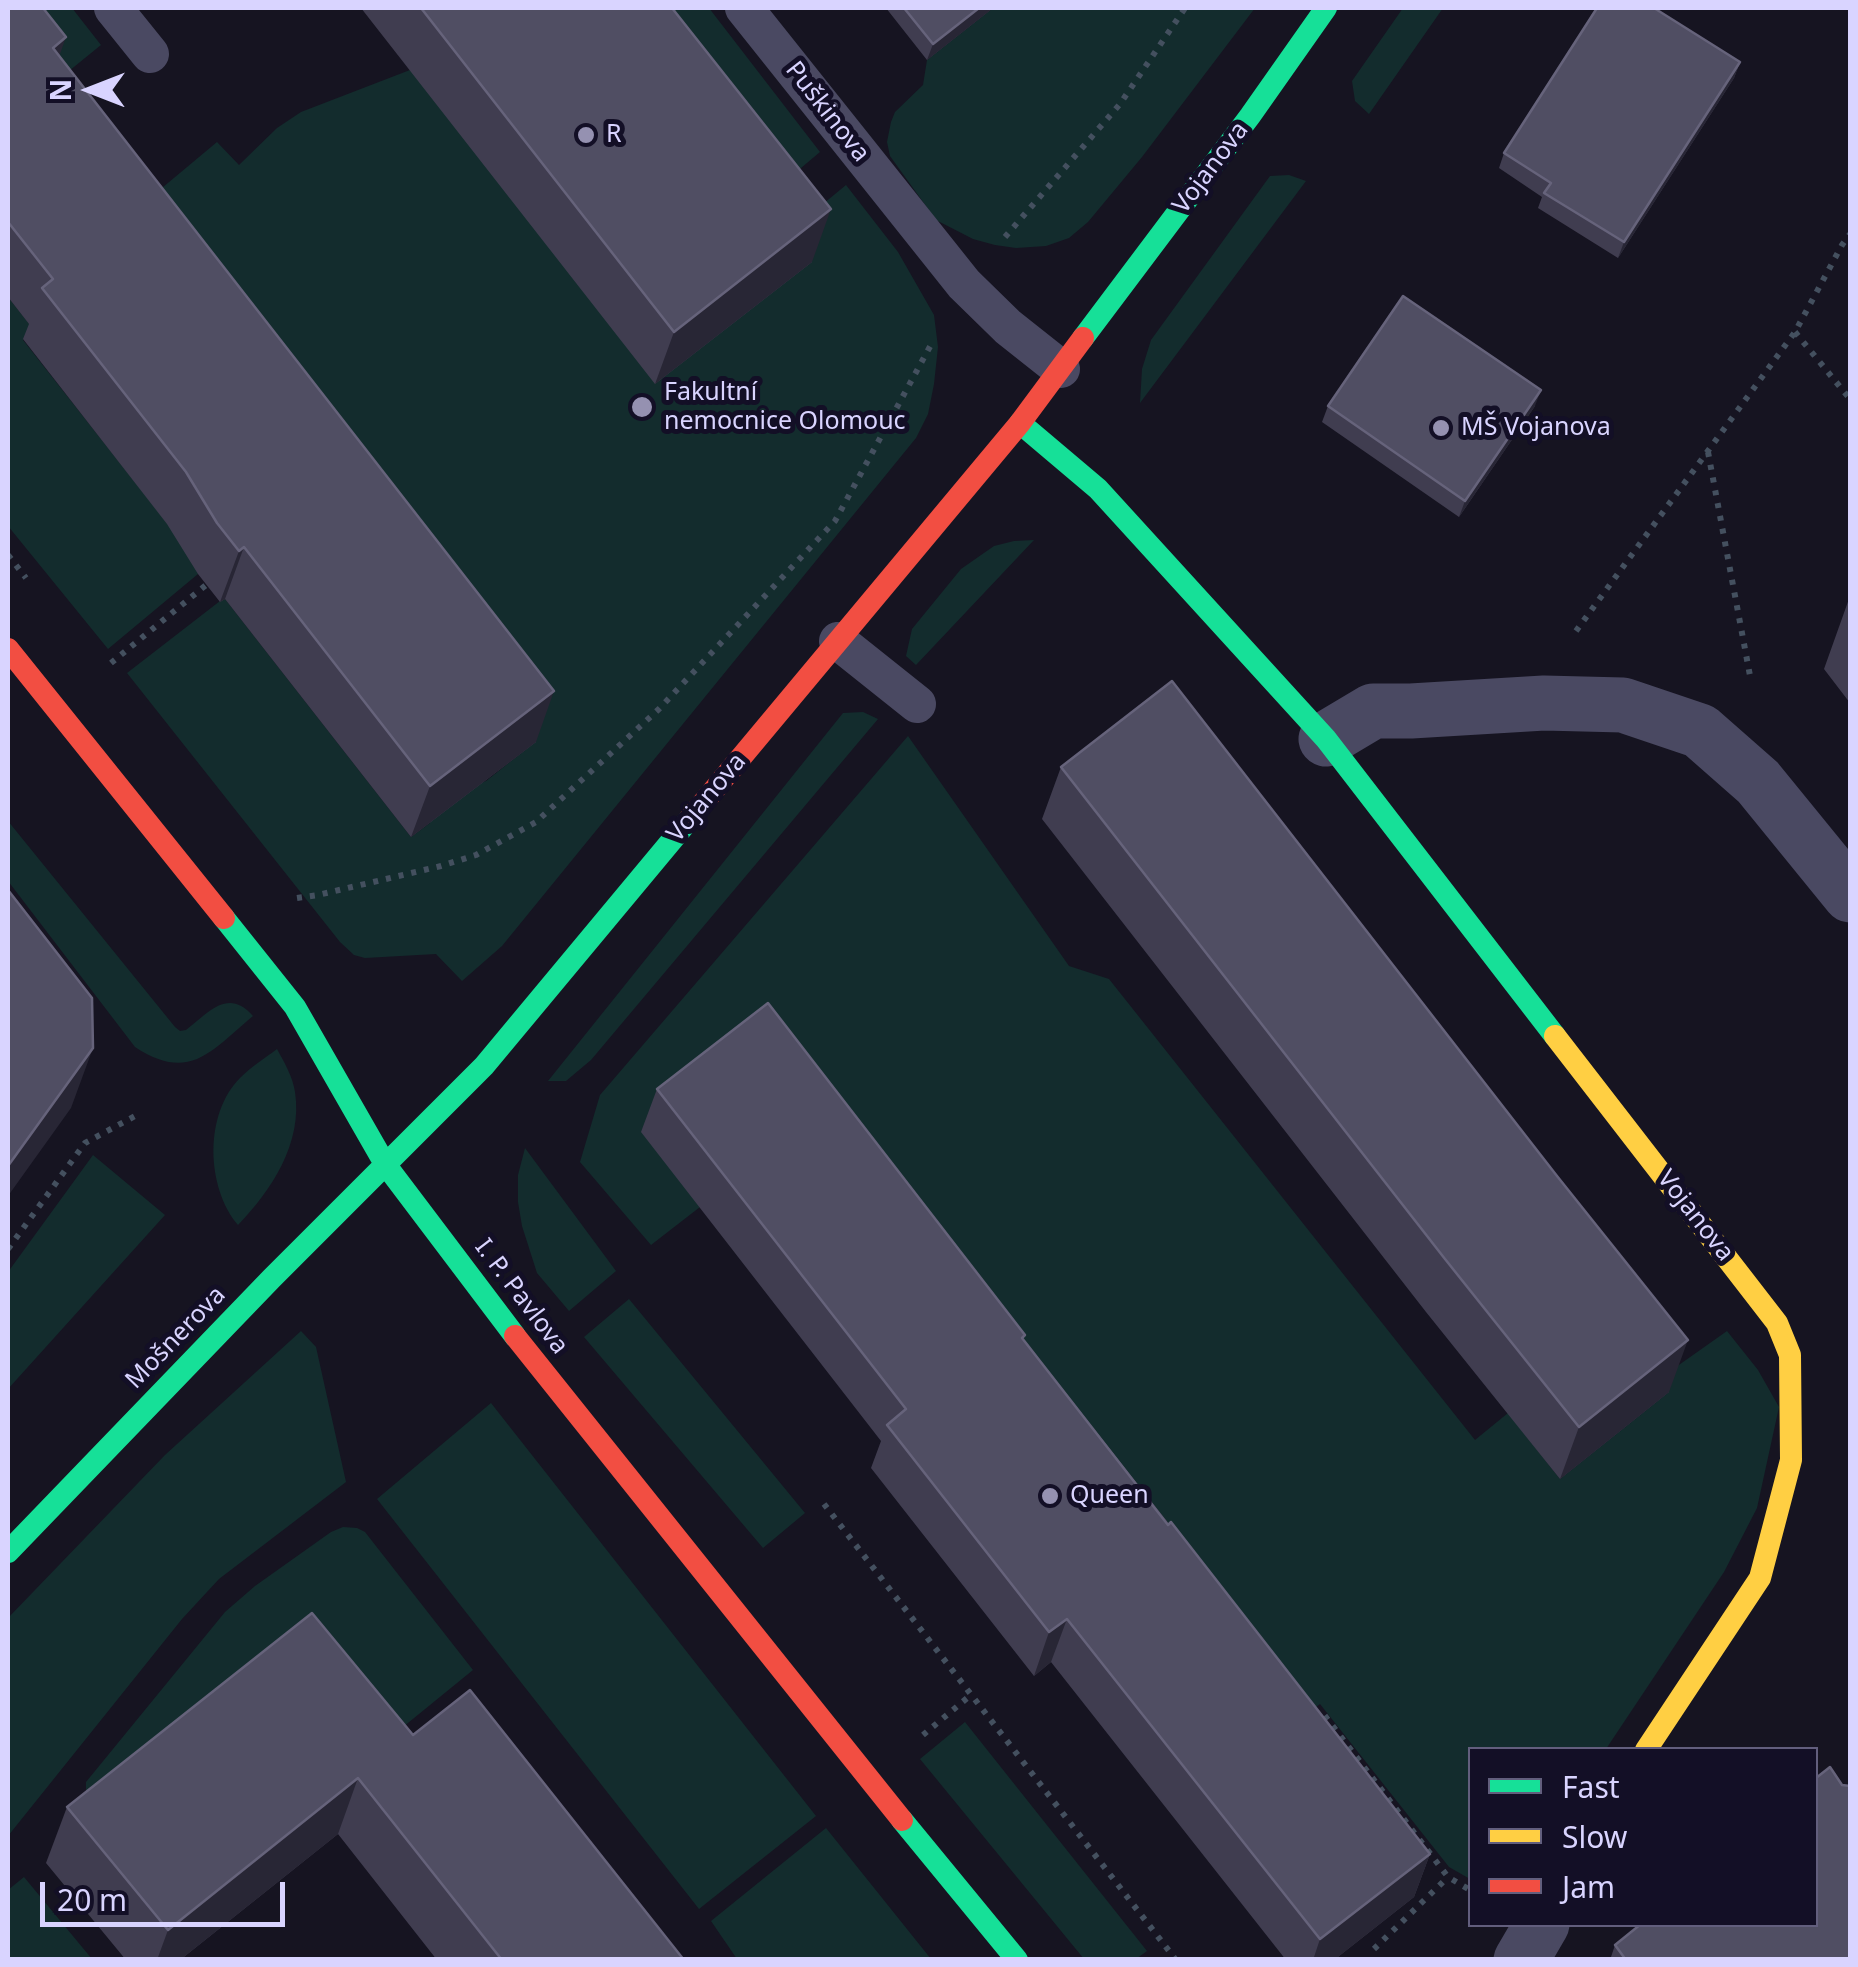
<!DOCTYPE html>
<meta charset="utf-8">
<style>
body{margin:0}
#map{position:relative;width:1858px;height:1967px;overflow:hidden;background:#161421;font-family:"Noto Sans",sans-serif}
canvas{display:block}
.frame{position:absolute;inset:0;border:10px solid #d9d4ff;pointer-events:none}
.legend{position:absolute;left:1468px;top:1747px;width:350px;height:180px;box-sizing:border-box;background:#130f26;border:2px solid #625e7d;margin:0;padding:12px 18px;list-style:none;font-size:30px;color:#d9d4ff}
.legend li{display:flex;align-items:center;gap:20px;height:50px}
.legend b{width:50px;border:2px solid #625e7d}
.north{position:absolute;left:40px;top:40px;width:100px;height:100px;-webkit-text-stroke:8px #130f26;paint-order:stroke;rotate:270deg;font-size:28px;font-weight:700;line-height:40px;text-align:center;color:#d9d4ff}
.north::after{content:'';display:block;margin:auto;width:35px;height:45px;background:#d9d4ff;clip-path:polygon(50% 0,100% 100%,50% 72%,0 100%)}
.scale{position:absolute;left:40px;top:1882px;width:245px;height:45px;box-sizing:border-box;border:5px solid #d9d4ff;border-top:0;padding-left:12px;font-size:30px;line-height:35px;white-space:nowrap;color:#d9d4ff;-webkit-text-stroke:8px #130f26;paint-order:stroke}
</style>
<div id="map">
<canvas width="1858" height="1967"></canvas>
<div class="frame"></div>
<ul class="legend">
<li><b style="height:12px;background:#16e098"></b>Fast</li>
<li><b style="height:12px;background:#ffcf43"></b>Slow</li>
<li><b style="height:12px;background:#f24e42"></b>Jam</li>
</ul>
<div class="north">N</div>
<div class="scale">20 m</div>
</div>
<script>
const ctx = document.querySelector('canvas').getContext('2d');
ctx.lineJoin = 'round';
function paint(path, color) {
  ctx.fillStyle = color;
  ctx.fill(path, 'evenodd');
}
function strokePath(path, color, width, dash) {
  ctx.strokeStyle = color;
  ctx.lineWidth = width;
  ctx.lineCap = dash ? 'butt' : 'round';
  ctx.setLineDash(dash || []);
  ctx.stroke(path);
}
function drawText(font, color, halo, rows, align = 'center') {
  ctx.font = font + ' "Noto Sans",sans-serif';
  ctx.lineWidth = 10;
  ctx.setLineDash([]);
  ctx.textBaseline = 'middle';
  ctx.strokeStyle = halo;
  ctx.fillStyle = color;
  for (const [text, x, y, turn = 0] of rows) {
    ctx.save();
    ctx.translate(x, y);
    ctx.rotate((+turn || 0) * Math.PI / 180);
    ctx.textAlign = isNaN(turn) ? turn : align;
    if (halo) ctx.strokeText(text, 0, 0);
    ctx.fillText(text, 0, 0);
    ctx.restore();
  }
}
const green = new Path2D(`
 M 8,8 L 72,8 L 101,45 L 48,88 Z
 M 611,8 L 709,8 L 820,152 L 763,200 Z
 M 993,8 L 1255,8 L 1142,157 L 1088,222 L 1069,238 L 1046,246 L 1016,248 L 995,245 L 973,239 L 936,220 L 890,156 L 887,142 L 891,122 L 895,112 L 923,85 L 927,60 Z
 M 1403,8 L 1443,8 L 1369,114 L 1355,101 L 1352,81 Z
 M 410,70 L 789,232 L 846,185 L 898,252 L 934,315 L 938,347 L 934,384 L 928,414 L 916,438 L 502,946 L 462,981 L 436,954 L 365,958 L 354,955 L 340,942 L 127,673 L 220,601 L 225,599 L 411,837 L 430,823 L 418,807 L 486,781 L 534,743 L 126,218 L 217,142 L 239,165 L 277,128 L 301,112 Z
 M 1289,175 L 1306,181 L 1140,403 L 1142,369 L 1151,340 L 1270,176 Z
 M 8,297 L 34,330 L 23,340 L 197,561 L 198,574 L 108,649 L 8,526 Z
 M 1034,540 L 916,665 L 906,656 L 912,629 L 961,569 L 994,546 L 1014,541 Z
 M 863,712 L 878,719 L 591,1060 L 566,1081 L 548,1081 L 843,713 Z
 M 908,736 L 1069,966 L 1109,979 L 1475,1440 L 1508,1413 L 1560,1479 L 1669,1392 L 1659,1379 L 1727,1331 L 1758,1370 L 1779,1407 L 1757,1508 L 1724,1572 L 1606,1749 L 1470,1750 L 1470,1879 L 1449,1867 L 1320,1704 L 1284,1731 L 700,1207 L 651,1245 L 580,1162 L 600,1095 Z
 M 8,821 L 175,1027 L 180,1031 L 186,1030 C 208,1013 228,987 253,1016 C 211,1051 190,1083 135,1047 L 8,881 Z
 M 277,1049 C 284,1062 293,1077 295,1092 C 303,1143 271,1191 238,1225 C 206,1187 204,1114 240,1078 C 251,1067 265,1058 277,1049 Z
 M 525,1148 L 616,1271 L 569,1311 L 537,1273 L 522,1226 L 518,1202 L 518,1175 Z
 M 93,1155 L 165,1215 L 8,1389 L 8,1272 Z
 M 629,1299 L 805,1513 L 763,1548 L 584,1337 Z
 M 301,1331 L 316,1347 L 346,1482 L 219,1579 L 182,1619 L 8,1836 L 8,1618 L 165,1455 Z
 M 491,1403 L 816,1816 L 699,1909 L 377,1499 Z
 M 343,1527 L 357,1528 L 365,1532 L 473,1670 L 365,1758 L 86,1793 L 86,1782 L 225,1612 L 255,1586 L 331,1532 Z
 M 965,1722 L 1147,1951 L 1136,1959 L 1084,1959 L 920,1759 Z
 M 826,1828 L 931,1959 L 932,1959 L 737,1959 L 711,1921 Z
 M 24,1877 L 92,1959 L 8,1959 L 8,1890 Z`);
const path = new Path2D(`
 M 1005,237 L 1120,104 L 1185,8
 M 1795,332 L 1850,399
 M 1708,452 L 1751,681
 M 8,555 L 26,578
 M 1576,631 L 1795,332 L 1842,245 L 1850,234
 M 111,663 L 206,585
 M 297,898 L 318,895 L 441,866 L 476,855 L 536,822 L 659,709 L 835,521 L 933,341
 M 8,1249 L 85,1143 L 135,1116
 M 824,1504 L 1176,1960
 M 1316,1718 L 1322,1712 L 1448,1877 L 1470,1890
 M 923,1735 L 972,1694
 M 1374,1949 L 1448,1877`);
const lane = new Path2D(`
 M 113,8 L 150,54
 M 744,8 L 964,284 L 1008,327 L 1061,369
 M 838,641 L 917,704`);
const street = new Path2D(`
 M 1326,739 L 1373,711 L 1411,711 L 1544,703 L 1623,705 L 1700,731 L 1758,782 L 1850,895
 M 1521,1960 L 1542,1924`);
const fast = new Path2D(`
 M 1083,338 L 1250,116 L 1326,8
 M 1020,423 L 1098,489 L 1326,739 L 1555,1036
 M 224,918 L 295,1007 L 385,1164 L 515,1336
 M 8,1552 L 272,1278 L 484,1066 L 688,821
 M 902,1820 L 1017,1960`);
const slow = new Path2D(`
 M 1555,1036 L 1777,1323 L 1790,1355 L 1791,1460 L 1760,1578 L 1646,1750`);
const jam = new Path2D(`
 M 8,649 L 224,918
 M 688,821 L 1020,423 L 1083,338
 M 515,1336 L 902,1820`);
const wall = new Path2D(`
 M 8,8 L 59,56 L 536,742 L 411,837 L 225,599 L 220,602 L 198,574 L 167,524 L 23,339 L 29,324 L 8,297 Z
 M 361,8 L 672,8 L 812,262 L 655,384 Z
 M 886,8 L 993,8 L 927,60 Z
 M 1740,62 L 1734,78 L 1618,258 L 1538,208 L 1542,197 L 1499,168 L 1504,153 Z
 M 1328,406 L 1535,406 L 1459,517 L 1322,422 Z
 M 1850,596 L 1850,703 L 1824,669 Z
 M 1061,767 L 1669,1392 L 1560,1479 L 1426,1312 L 1042,819 Z
 M 657,1089 L 1023,1339 L 1430,1854 L 1414,1897 L 1334,1960 L 1286,1960 L 1051,1662 L 1034,1676 L 871,1468 L 881,1441 L 641,1132 Z
 M 413,1735 L 684,1960 L 437,1960 L 338,1834 L 180,1960 L 126,1960 L 46,1863 L 67,1807 Z
 M 1842,1785 L 1850,1960 L 1610,1960 L 1615,1945 Z`);
const shadedWall = new Path2D(`
 M 979,8 L 993,8 L 927,60 L 933,44 Z
 M 66,37 L 48,88 L 53,48 Z
 M 1740,62 L 1734,78 L 1618,258 L 1624,242 Z
 M 831,209 L 812,262 L 655,384 L 674,332 Z
 M 1541,390 L 1535,406 L 1459,517 L 1465,501 Z
 M 244,547 L 225,599 L 220,602 L 239,551 Z
 M 554,691 L 536,742 L 411,837 L 430,786 Z
 M 93,1048 L 71,1108 L 8,1196 L 8,1166 Z
 M 1688,1340 L 1669,1392 L 1560,1479 L 1579,1427 Z
 M 1067,1619 L 1051,1662 L 1034,1676 L 1049,1632 Z
 M 358,1778 L 338,1834 L 180,1960 L 157,1960 L 168,1930 Z
 M 1430,1854 L 1414,1897 L 1334,1960 L 1313,1960 L 1320,1939 Z`);
const building = new Path2D(`
 M 8,8 L 43,8 L 66,37 L 53,48 L 554,691 L 430,786 L 244,547 L 239,551 L 217,523 L 186,472 L 42,288 L 53,279 L 8,222 Z
 M 421,8 L 672,8 L 831,209 L 674,332 Z
 M 904,8 L 979,8 L 933,44 Z
 M 1597,8 L 1654,8 L 1740,62 L 1624,242 L 1544,193 L 1551,183 L 1504,153 Z
 M 1403,296 L 1541,390 L 1465,501 L 1328,406 Z
 M 1172,681 L 1557,1176 L 1688,1340 L 1579,1427 L 1445,1259 L 1061,767 Z
 M 8,890 L 92,998 L 93,1048 L 8,1166 Z
 M 768,1003 L 1025,1335 L 1022,1338 L 1168,1525 L 1171,1522 L 1430,1854 L 1320,1939 L 1067,1619 L 1049,1632 L 887,1425 L 906,1409 L 657,1089 Z
 M 312,1613 L 413,1735 L 470,1690 L 684,1960 L 502,1960 L 358,1778 L 168,1930 L 67,1807 Z
 M 1830,1767 L 1842,1785 L 1850,1786 L 1850,1960 L 1626,1960 L 1615,1945 L 1641,1924 L 1816,1924 L 1816,1778 Z`);
const markers = [
 [586,135,10,"#9591b1"],
 [642,407,12,"#9591b1"],
 [1441,428,10,"#9591b1"],
 [1050,1496,10,"#9591b1"]
];
const streetNames = [
 ["Puškinova",827,112,52],
 ["Vojanova",1211,168,-53],
 ["Vojanova",707,798,-50],
 ["Vojanova",1695,1216,52],
 ["I. P. Pavlova",521,1297,53],
 ["Mošnerova",176,1338,-46]
];
const poiNames = [
 ["R",606,135],
 ["Fakultní",664,393],
 ["nemocnice Olomouc",664,422],
 ["MŠ Vojanova",1461,428],
 ["Queen",1070,1496]
];
paint(green, '#132c2d');
strokePath(path, '#44505f', 6, [5, 8]);
strokePath(lane, '#4a4962', 38);
strokePath(street, '#4a4962', 55);
strokePath(fast, '#16e098', 22);
strokePath(slow, '#ffcf43', 22);
strokePath(jam, '#f24e42', 22);
paint(wall, '#403d50');
paint(shadedWall, '#282635');
paint(building, '#504e63');
strokePath(building, '#66637b', 2.5);
for (const [x, y, r, color] of markers) {
  const dot = new Path2D();
  dot.arc(x, y, r, 0, 2 * Math.PI);
  ctx.fillStyle = color;
  ctx.fill(dot);
  strokePath(dot, '#130f26', 4);
}
drawText('25px', '#d9d4ff', '#130f26', streetNames);
drawText('25px', '#d9d4ff', '#130f26', poiNames, 'left');
</script>
